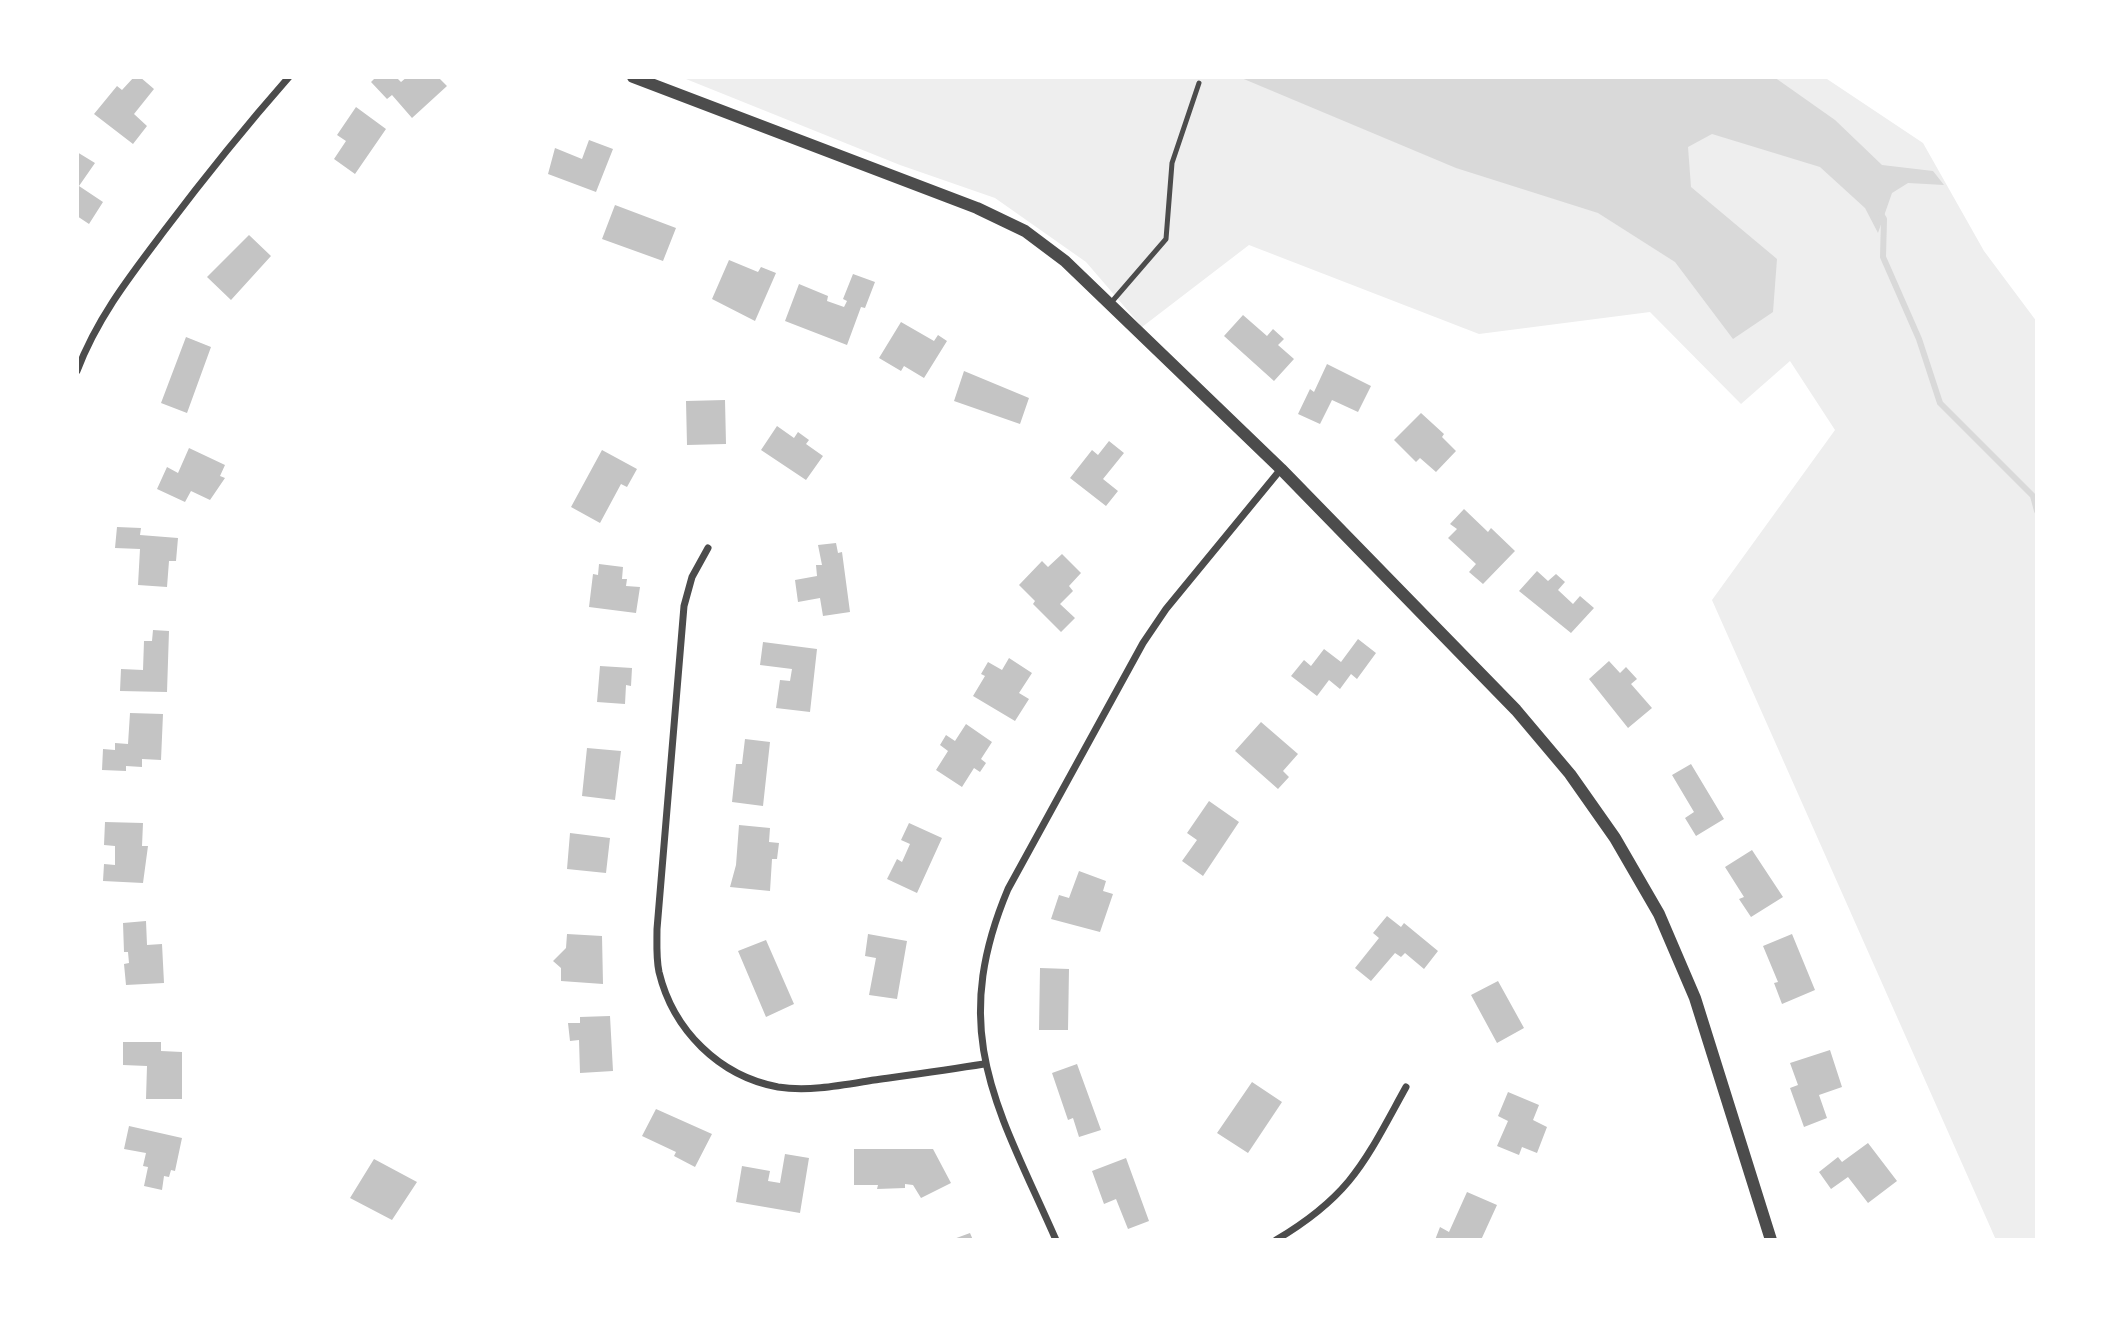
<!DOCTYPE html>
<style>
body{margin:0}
#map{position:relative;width:2114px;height:1317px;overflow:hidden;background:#fff;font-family:"Archivo Narrow",sans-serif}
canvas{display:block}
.frame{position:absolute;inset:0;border:79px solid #fff;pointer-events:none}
</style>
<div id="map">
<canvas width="2114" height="1317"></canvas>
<div class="frame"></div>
</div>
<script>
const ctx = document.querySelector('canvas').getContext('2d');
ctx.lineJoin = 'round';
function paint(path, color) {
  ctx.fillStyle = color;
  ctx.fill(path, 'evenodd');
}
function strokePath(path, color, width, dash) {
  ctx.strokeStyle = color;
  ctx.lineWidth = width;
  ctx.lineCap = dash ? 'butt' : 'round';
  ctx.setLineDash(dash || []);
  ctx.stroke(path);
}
const green = new Path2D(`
 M 681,77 L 1824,77 L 1923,143 L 1984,251 L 2037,322 L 2037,1240 L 1996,1240 L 1712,600 L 1835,430 L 1790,361 L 1741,404 L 1650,312 L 1479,334 L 1249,245 L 1142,327 L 1086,262 L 995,198 L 900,165 Z`);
const water = new Path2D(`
 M 1239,77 L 1774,77 L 1835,120 L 1882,165 L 1933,171 L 1944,185 L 1908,183 L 1892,193 L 1878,233 L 1865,208 L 1820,167 L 1712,134 L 1688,147 L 1691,187 L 1777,259 L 1773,312 L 1733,339 L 1675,262 L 1598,213 L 1456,168 Z`);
const stream = new Path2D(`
 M 1881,214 L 1884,219 L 1883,257 L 1919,339 L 1940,403 L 2033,496 L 2037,511`);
const building = new Path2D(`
 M 134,77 L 140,77 L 154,89 L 134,114 L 147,126 L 133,144 L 94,114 L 117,86 L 122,90 Z
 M 376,77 L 396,77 L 401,82 L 407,77 L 438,77 L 447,86 L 412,118 L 392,95 L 387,99 L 371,82 Z
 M 356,107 L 386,129 L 355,174 L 334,159 L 346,141 L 337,135 Z
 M 589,140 L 613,149 L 596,192 L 548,174 L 555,148 L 582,159 Z
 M 77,152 L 95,163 L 79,186 L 103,202 L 89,224 L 77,216 Z
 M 615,205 L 676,228 L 663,261 L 602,239 Z
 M 249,235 L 271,256 L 231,300 L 207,277 Z
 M 729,260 L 758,272 L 761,267 L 776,273 L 755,321 L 712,299 Z
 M 853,274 L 875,282 L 865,308 L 861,307 L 847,345 L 785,321 L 799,284 L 828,296 L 827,301 L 844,307 L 847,301 L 843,299 Z
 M 1243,315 L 1267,336 L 1273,329 L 1284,339 L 1278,345 L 1294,359 L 1274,381 L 1224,336 Z
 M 901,322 L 934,341 L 938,335 L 947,341 L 924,378 L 904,366 L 901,371 L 879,358 Z
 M 186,337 L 211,347 L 187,413 L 161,403 Z
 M 1327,364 L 1371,386 L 1358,412 L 1332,400 L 1320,424 L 1298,414 L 1310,389 L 1314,392 Z
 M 964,371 L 1029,398 L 1020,424 L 954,401 Z
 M 725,400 L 726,444 L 687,445 L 686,401 Z
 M 1421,413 L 1444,434 L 1442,437 L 1456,451 L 1436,472 L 1420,458 L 1416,462 L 1394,440 Z
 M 777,426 L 794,438 L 798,432 L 809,440 L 806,444 L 823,456 L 806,480 L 761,450 Z
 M 1109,441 L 1124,453 L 1103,479 L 1118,491 L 1106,506 L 1070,478 L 1092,450 L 1098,455 Z
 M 189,448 L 225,465 L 220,476 L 225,478 L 210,500 L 191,491 L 185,502 L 157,489 L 167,467 L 178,473 Z
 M 602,450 L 637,469 L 627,487 L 621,484 L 600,523 L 571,507 Z
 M 1464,509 L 1488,532 L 1491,528 L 1515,551 L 1483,584 L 1469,572 L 1476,564 L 1448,538 L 1457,529 L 1450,524 Z
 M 117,527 L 141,528 L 140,535 L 178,538 L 176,561 L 169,561 L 167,587 L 138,585 L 140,549 L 115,548 Z
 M 836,543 L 838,553 L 842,552 L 850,612 L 823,616 L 820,598 L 798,602 L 795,580 L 817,576 L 816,565 L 822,565 L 818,545 Z
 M 1062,554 L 1081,573 L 1069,586 L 1073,591 L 1060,604 L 1075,618 L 1061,632 L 1033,604 L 1035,601 L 1019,585 L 1042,561 L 1048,567 Z
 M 599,564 L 623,567 L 622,579 L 627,579 L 626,586 L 640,587 L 636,613 L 589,607 L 593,574 L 598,575 Z
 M 1537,571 L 1548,581 L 1556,574 L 1565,582 L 1558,590 L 1573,604 L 1580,596 L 1594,608 L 1571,633 L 1519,591 Z
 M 153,630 L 169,631 L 167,692 L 120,691 L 121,669 L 143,670 L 144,641 L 152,641 Z
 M 1358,639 L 1376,653 L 1357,679 L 1351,674 L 1340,689 L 1329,680 L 1317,696 L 1291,676 L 1304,660 L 1311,666 L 1324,649 L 1341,662 Z
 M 763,642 L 817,649 L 810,712 L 776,708 L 780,680 L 790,681 L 792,669 L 760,665 Z
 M 1009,658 L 1032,673 L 1019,693 L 1029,699 L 1015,721 L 973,696 L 985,676 L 981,674 L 988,662 L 1002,670 Z
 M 1609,661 L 1620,673 L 1626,667 L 1637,679 L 1631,684 L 1652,708 L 1628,728 L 1589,679 Z
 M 600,666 L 632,668 L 631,686 L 626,685 L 625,704 L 597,702 Z
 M 130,713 L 163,714 L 161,760 L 142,759 L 142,767 L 126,766 L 126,771 L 102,770 L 103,749 L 115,750 L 115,743 L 128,744 Z
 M 1261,722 L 1298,754 L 1283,771 L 1289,777 L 1278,789 L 1235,751 Z
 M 966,724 L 992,742 L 981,759 L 986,763 L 980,772 L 974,768 L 962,787 L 936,770 L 948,751 L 940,745 L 946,735 L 955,741 Z
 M 745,739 L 770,742 L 763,806 L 732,802 L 736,764 L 742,764 Z
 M 587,748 L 621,751 L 615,800 L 582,796 Z
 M 1691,764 L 1724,819 L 1696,836 L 1685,818 L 1694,812 L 1672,775 Z
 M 1209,801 L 1239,822 L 1203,876 L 1182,861 L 1197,840 L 1187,833 Z
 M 105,822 L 143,823 L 142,846 L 148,846 L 143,883 L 103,881 L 104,864 L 115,865 L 115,846 L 104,845 Z
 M 909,823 L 942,838 L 917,893 L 887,879 L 897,859 L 902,862 L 910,844 L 901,840 Z
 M 739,825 L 770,828 L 769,842 L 779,843 L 777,859 L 772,859 L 770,891 L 730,887 L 736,865 Z
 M 570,833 L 610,838 L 606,873 L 567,869 Z
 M 1752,850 L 1783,897 L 1751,917 L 1739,899 L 1744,897 L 1725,867 Z
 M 1079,871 L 1106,881 L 1103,891 L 1113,894 L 1100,932 L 1051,919 L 1059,895 L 1069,898 Z
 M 1387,916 L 1401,927 L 1404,923 L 1438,951 L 1424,969 L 1405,953 L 1401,957 L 1395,953 L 1371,981 L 1355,968 L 1379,938 L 1373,933 Z
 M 146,921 L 147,945 L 162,944 L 164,983 L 126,985 L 124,964 L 129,963 L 128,952 L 124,952 L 123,923 Z
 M 567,934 L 602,936 L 603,984 L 561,981 L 561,968 L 553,961 L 566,948 Z
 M 868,934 L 907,941 L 897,999 L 869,995 L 876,958 L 865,956 Z
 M 1792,934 L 1815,990 L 1782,1004 L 1774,983 L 1778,982 L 1763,946 Z
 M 766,940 L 794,1004 L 766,1017 L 738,951 Z
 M 1040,968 L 1069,969 L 1068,1030 L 1039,1030 Z
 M 1498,981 L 1524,1028 L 1497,1043 L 1471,995 Z
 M 610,1016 L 613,1071 L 580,1073 L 579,1040 L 570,1041 L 568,1023 L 580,1023 L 580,1017 Z
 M 123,1042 L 161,1042 L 161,1051 L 182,1052 L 182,1099 L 146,1099 L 147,1066 L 123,1065 Z
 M 1830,1050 L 1842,1087 L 1819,1095 L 1827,1118 L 1804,1127 L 1790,1088 L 1798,1085 L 1790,1063 Z
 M 1077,1064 L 1101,1130 L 1079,1137 L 1073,1118 L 1068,1120 L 1052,1073 Z
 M 1252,1082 L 1282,1102 L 1248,1153 L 1217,1133 Z
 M 1508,1092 L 1539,1105 L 1533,1120 L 1547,1127 L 1537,1153 L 1522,1147 L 1519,1155 L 1497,1146 L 1508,1121 L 1498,1116 Z
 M 656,1109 L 712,1134 L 695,1167 L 674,1156 L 676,1152 L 642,1136 Z
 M 129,1126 L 182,1138 L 175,1171 L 171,1170 L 169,1177 L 164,1176 L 162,1190 L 144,1186 L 148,1167 L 143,1166 L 146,1153 L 124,1149 Z
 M 1868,1143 L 1897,1181 L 1868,1203 L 1848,1177 L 1831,1189 L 1819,1172 L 1838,1157 L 1842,1162 Z
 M 854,1149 L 933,1149 L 951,1183 L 921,1198 L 913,1185 L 905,1184 L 905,1188 L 877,1189 L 878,1185 L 854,1185 Z
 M 785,1154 L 809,1158 L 800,1213 L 736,1202 L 742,1166 L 770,1171 L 768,1181 L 780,1183 Z
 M 1126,1158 L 1149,1221 L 1128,1229 L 1116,1199 L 1104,1204 L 1092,1171 Z
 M 374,1159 L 417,1182 L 392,1220 L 350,1198 Z
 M 1467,1192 L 1497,1205 L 1481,1240 L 1435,1240 L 1440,1227 L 1449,1232 Z
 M 970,1233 L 973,1240 L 951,1240 Z`);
const service = new Path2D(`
 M 1109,305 L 1166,239 L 1172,163 L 1199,83`);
const minor = new Path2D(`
 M 77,371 C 97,318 130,276 164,231 C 204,178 245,127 289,77
 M 708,548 L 692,577 L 684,606 L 657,929 C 657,943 656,958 659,972 C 673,1030 719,1076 778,1087 C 809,1092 843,1085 874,1080 C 910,1075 947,1070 984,1064
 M 1056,1240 C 998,1108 947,1034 1008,889 L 1143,643 L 1166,609 L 1281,469
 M 1276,1240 C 1352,1195 1365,1161 1406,1087`);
const tertiary = new Path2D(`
 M 633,77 L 977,208 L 1025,231 L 1065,261 L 1281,469 L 1516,710 L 1570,774 L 1615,838 L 1659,914 L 1695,998 L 1771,1240`);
paint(green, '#eee');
paint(water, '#d9d9d9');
strokePath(stream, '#d9d9d9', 6);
paint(building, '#c4c4c4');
strokePath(service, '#4c4c4c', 5);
strokePath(minor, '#4c4c4c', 7);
strokePath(tertiary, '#4c4c4c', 12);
</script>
